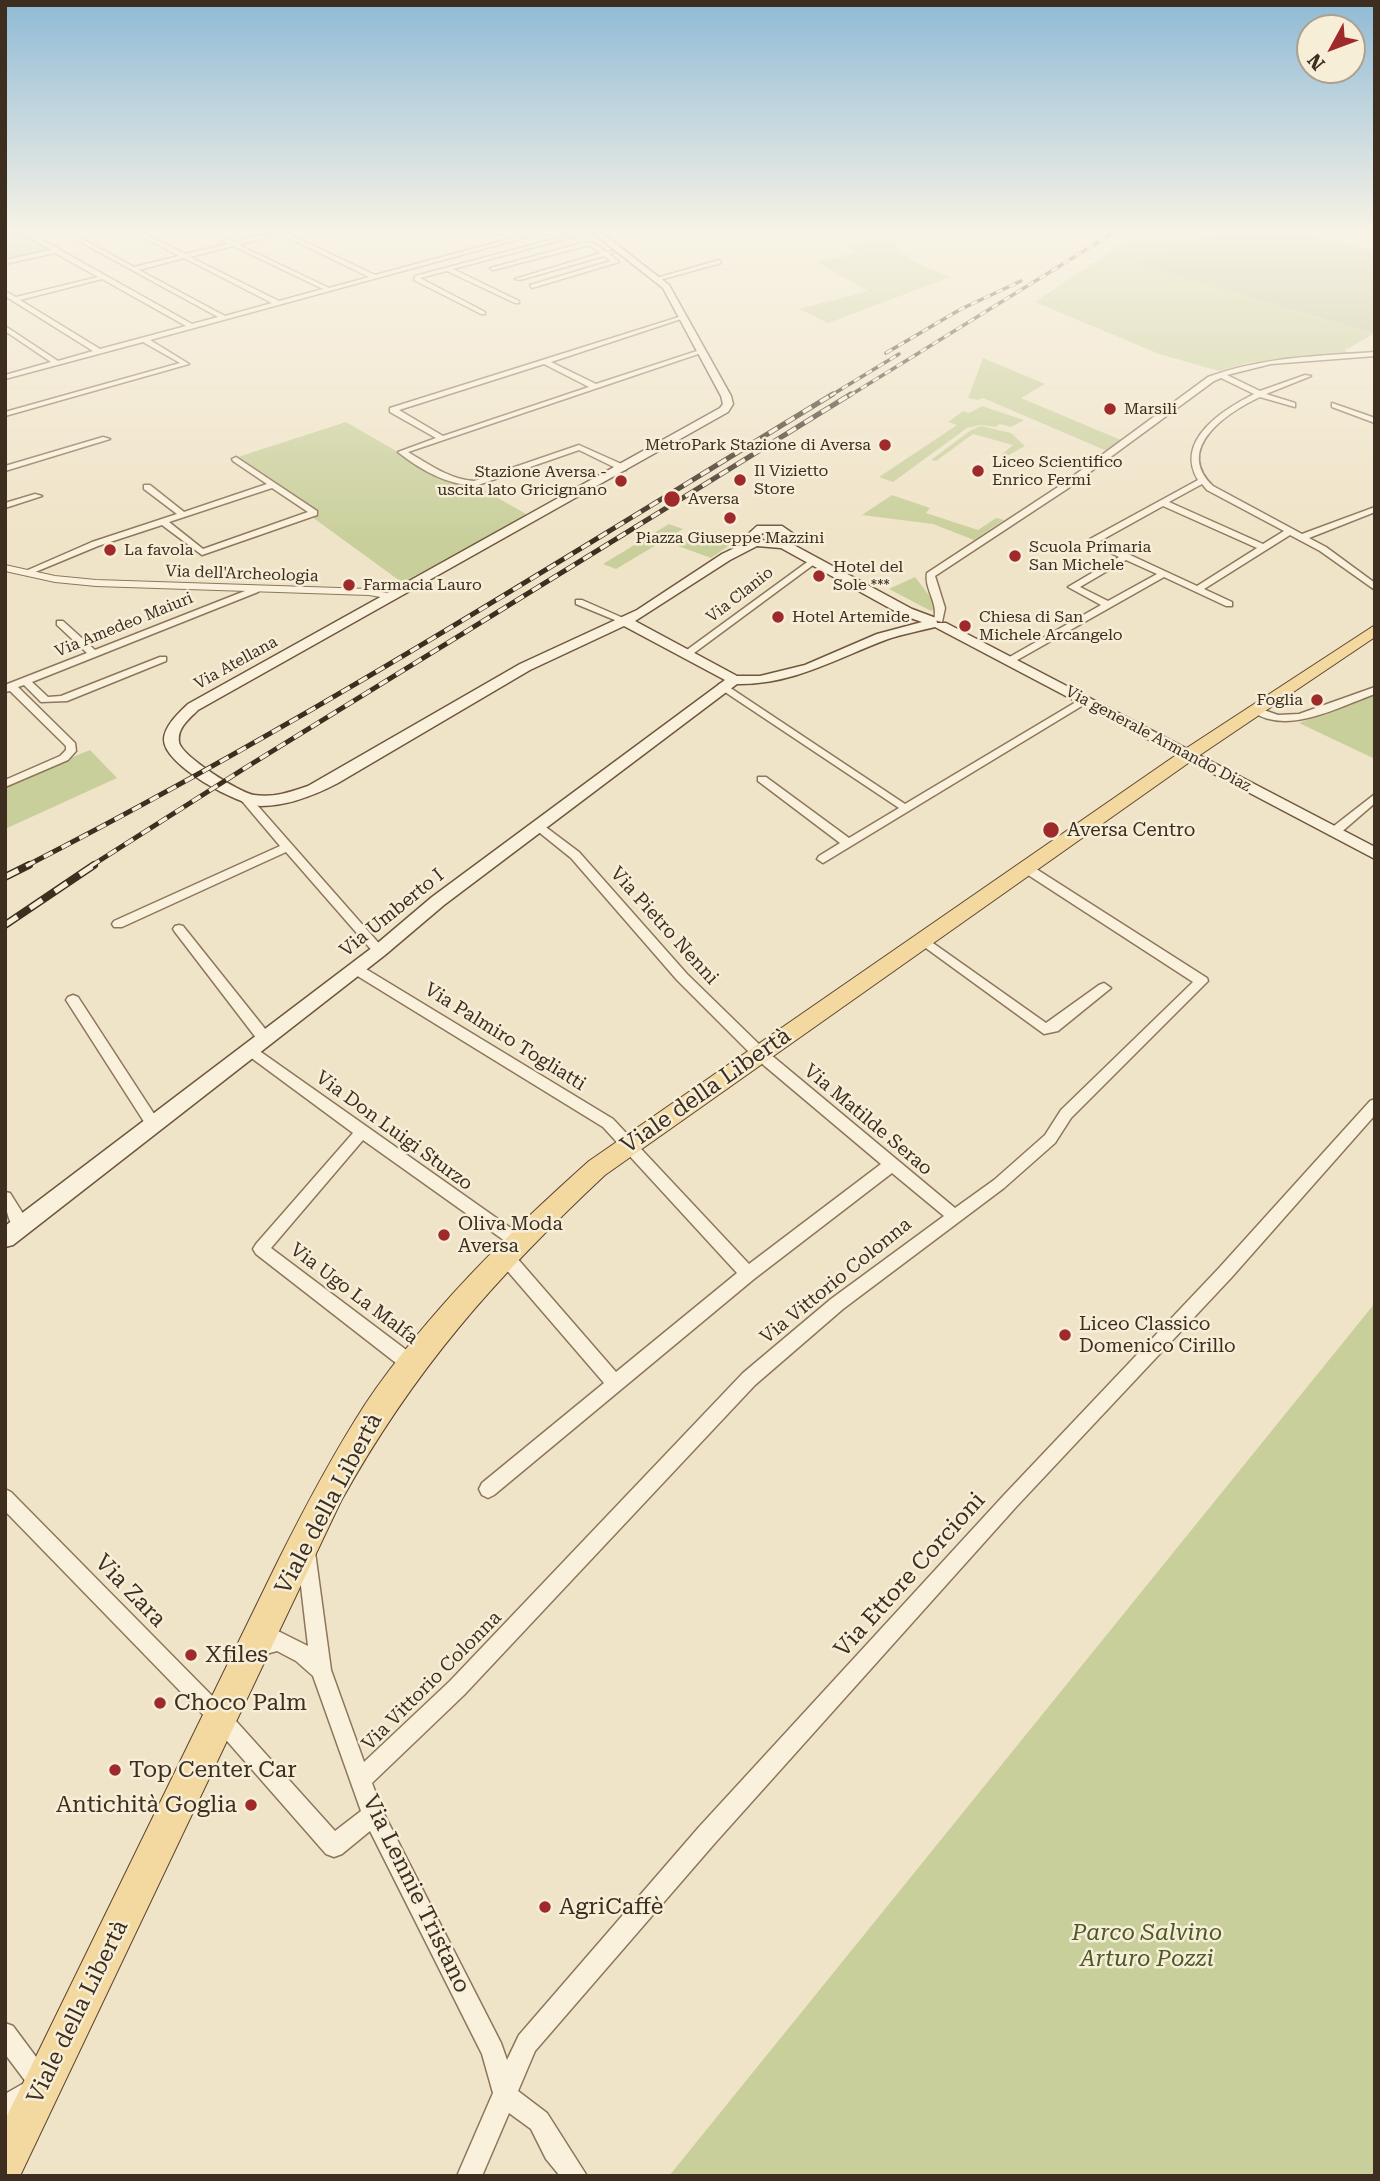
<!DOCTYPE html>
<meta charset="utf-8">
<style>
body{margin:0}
#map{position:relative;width:1380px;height:2181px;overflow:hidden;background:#f0e4c8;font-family:"Roboto Serif",serif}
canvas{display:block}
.frame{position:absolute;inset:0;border:7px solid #3d2e20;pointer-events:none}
.north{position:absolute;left:1296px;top:14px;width:70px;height:70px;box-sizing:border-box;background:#f7eed8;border:2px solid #ada18e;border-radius:50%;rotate:229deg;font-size:19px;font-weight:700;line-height:28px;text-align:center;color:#3d2e20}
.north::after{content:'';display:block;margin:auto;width:24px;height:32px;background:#9e2a2b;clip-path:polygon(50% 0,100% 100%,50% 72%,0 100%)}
</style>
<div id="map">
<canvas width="1380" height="2181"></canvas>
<div class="frame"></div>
<div class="north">N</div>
</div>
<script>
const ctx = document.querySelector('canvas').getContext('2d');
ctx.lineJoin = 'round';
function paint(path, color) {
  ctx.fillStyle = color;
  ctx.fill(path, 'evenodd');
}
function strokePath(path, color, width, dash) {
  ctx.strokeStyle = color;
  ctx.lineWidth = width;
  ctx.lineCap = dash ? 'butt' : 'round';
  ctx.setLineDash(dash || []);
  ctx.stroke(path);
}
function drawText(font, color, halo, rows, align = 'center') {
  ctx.font = font + ' "Roboto Serif",serif';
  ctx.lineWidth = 5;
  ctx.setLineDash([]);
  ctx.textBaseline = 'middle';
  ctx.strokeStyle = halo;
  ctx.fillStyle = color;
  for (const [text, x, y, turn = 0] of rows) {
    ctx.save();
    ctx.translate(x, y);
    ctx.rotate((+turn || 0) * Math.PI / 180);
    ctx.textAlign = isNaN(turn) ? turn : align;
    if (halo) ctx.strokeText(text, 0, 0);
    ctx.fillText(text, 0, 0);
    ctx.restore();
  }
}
const green = new Path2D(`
 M 1138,233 L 1216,233 L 1137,264 L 1374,334 L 1345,350 L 1347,353 L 1252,362 L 1219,371 L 1159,354 L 1035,302 Z
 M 21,234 L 50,251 L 5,261 L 5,237 Z
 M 891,234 C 896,260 929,267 951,277 L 828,323 L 799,309 L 868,291 L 816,262 L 858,253 L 846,246 Z
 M 983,358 L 1045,384 L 1021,398 L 1121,440 L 1107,451 L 983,398 L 978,400 L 968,398 Z
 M 982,406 L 1024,420 L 1011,427 L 1000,424 L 996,427 L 980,425 L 967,428 L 893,482 L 879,477 L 957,425 L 948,422 L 963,411 L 969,413 Z
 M 346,422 L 448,481 L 480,488 L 528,515 L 407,580 L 400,581 L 312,517 L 320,514 L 238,457 Z
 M 981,426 L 1011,433 L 1025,446 L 1007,456 L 1001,455 L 1013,445 L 973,434 L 936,461 L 931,460 L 971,430 Z
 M 892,495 L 930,508 L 926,513 L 978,530 L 996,518 L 1004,520 L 974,540 L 933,524 L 862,515 Z
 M 669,524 L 683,529 L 616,569 L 603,564 Z
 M 695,534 L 736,535 L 737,540 L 711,558 L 678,546 Z
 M 915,577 L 935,603 L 936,607 L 931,611 L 889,589 Z
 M 1375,693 L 1375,759 L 1299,723 Z
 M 90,750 L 117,778 L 5,829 L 5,785 Z
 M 1375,1303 L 1375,2176 L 669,2176 Z`);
const cemetery = new Path2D(`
 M 1216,233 L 1306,233 L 1375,251 L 1375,334 L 1136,264 Z`);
const minor = new Path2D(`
 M 21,233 L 20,234 L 5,238 L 5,234 Z
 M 22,233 L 30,233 L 192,324 L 218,317 L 64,233 L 72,233 L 134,267 L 179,256 L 135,233 L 143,233 L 185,254 L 228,244 L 207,233 L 215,233 L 234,242 L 270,233 L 287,233 L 375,275 L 531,233 L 542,233 L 150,340 L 189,364 L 5,416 L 5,412 L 180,363 L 143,342 L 5,379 L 5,375 L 51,362 L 5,331 L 5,326 L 58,361 L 93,351 L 5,296 L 5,291 L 16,297 L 98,277 L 55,253 L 5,264 L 5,260 L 51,250 ZM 280,234 L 369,277 L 329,288 L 239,245 ZM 233,246 L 323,289 L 279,301 L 190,257 ZM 184,258 L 272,303 L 225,316 L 139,270 ZM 102,279 L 186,326 L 100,349 L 20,300 Z
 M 577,233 L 588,233 L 453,269 L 519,301 L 519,303 L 515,303 L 447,271 L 420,278 L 485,312 L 485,314 L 481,314 L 414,280 L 415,276 Z
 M 586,242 L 594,243 L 606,252 L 613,251 L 613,253 L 609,254 L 619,262 L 532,288 L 530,285 L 611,261 L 604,256 L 520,280 L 515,279 L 601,253 L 591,246 L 586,246 L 493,270 L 490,268 Z
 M 719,260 L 721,263 L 656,281 L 653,279 Z
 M 682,316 L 687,317 L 551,362 L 596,384 L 700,350 L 704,350 L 704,352 L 408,452 C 430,465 449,479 474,481 L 579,445 L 626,466 L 626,470 L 620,470 L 579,450 L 478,485 C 450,487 419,469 398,452 L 436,438 L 390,412 L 390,408 ZM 544,364 L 589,387 L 443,436 L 399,410 Z
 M 1375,352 L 1375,356 L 1271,364 L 1227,375 L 1260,391 L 1305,375 L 1311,376 L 1266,394 L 1295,403 L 1295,407 L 1260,397 C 1228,412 1173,448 1213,486 L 1302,534 L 1375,507 L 1375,512 L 1309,538 L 1326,547 L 1375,583 L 1375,590 L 1320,551 L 1290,535 L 1204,589 L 1232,602 L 1232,606 L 1226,606 L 1164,577 L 1012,663 L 1006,663 L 1006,659 L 1101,605 L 1068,587 L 1119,557 L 1090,543 L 1090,539 L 1198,480 C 1174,440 1224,409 1254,394 L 1221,378 L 1214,381 L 1067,489 L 935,576 L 945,608 L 942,622 L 934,620 C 939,603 924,589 927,573 L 1061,485 L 1208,377 C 1262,357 1318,356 1375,352 ZM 1202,484 L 1207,490 L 1284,531 L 1263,544 L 1169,502 ZM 1163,506 L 1257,548 L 1197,586 L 1100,541 ZM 1126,560 L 1157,574 L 1108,601 L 1080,587 Z
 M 1332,403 L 1375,418 L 1375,423 L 1332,407 Z
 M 103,437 L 110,439 L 5,471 L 5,466 Z
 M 236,457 L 317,511 L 317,515 L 202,555 L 162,525 L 98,546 L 28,575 L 21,573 L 92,542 L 177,514 L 144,489 L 144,485 L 150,485 L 184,512 L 267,484 L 233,461 L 232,459 ZM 272,488 L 308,512 L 203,549 L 169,522 Z
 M 35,494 L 42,496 L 5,508 L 5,503 Z
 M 810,560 L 817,562 L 690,656 L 684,656 L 684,652 Z
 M 255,587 L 260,590 L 258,592 L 32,682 L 48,697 L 61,696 L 160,657 L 166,657 L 166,661 L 67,701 L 41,702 L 24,685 L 18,687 L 75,743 L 76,751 L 68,760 L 5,787 L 5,780 L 60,756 L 66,750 L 66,746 L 10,691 L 5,692 L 5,685 L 87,653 L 57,625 L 57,621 L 63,621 L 95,650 Z
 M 576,600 L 582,600 L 630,621 L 622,623 L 576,604 Z
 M 723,683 L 905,804 L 1081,699 L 1090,701 L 823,863 L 817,859 L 819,856 L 840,843 L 758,781 L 758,777 L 766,777 L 849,838 L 899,808 L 719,688 L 719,684 Z
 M 1375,687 L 1375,694 C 1338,707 1286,737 1250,710 L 1255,707 L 1278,715 L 1299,714 Z
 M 1375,794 L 1375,803 L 1338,835 L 1330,835 L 1330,829 Z
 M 246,795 L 250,797 L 383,948 L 385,951 L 383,954 L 375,954 L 286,852 L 122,927 L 114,927 L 112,924 L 114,921 L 280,846 L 242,801 L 240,799 Z
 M 539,822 L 579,852 L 687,974 L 764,1049 L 955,1208 L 994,1180 L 1045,1135 L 1061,1110 L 1193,982 L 1022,871 L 1022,865 L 1030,865 L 1207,978 L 1208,981 L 1071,1118 L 1055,1143 L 1004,1188 L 843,1309 L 755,1385 L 464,1695 L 372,1783 L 382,1810 L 501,2043 L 507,2060 L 519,2035 L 699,1827 L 1004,1495 L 1219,1268 L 1370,1101 L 1375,1099 L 1375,1115 L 1231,1278 L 1016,1507 L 715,1843 L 535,2051 L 518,2091 L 547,2113 L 587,2176 L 560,2176 L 546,2159 L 531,2129 L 509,2113 L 482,2176 L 457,2176 L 493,2093 L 482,2054 L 370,1831 L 342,1854 L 334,1857 L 326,1854 L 213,1725 L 5,1511 L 5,1489 L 11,1492 L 227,1711 L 335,1831 L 361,1811 L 313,1676 L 296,1661 L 277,1651 L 255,1657 L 248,1654 L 245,1647 L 248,1640 L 278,1631 L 308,1646 L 297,1552 L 299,1545 L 306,1543 L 313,1545 L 315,1552 L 331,1670 L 364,1762 L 450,1681 L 743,1373 L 831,1299 L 944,1216 L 892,1173 L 754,1279 L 494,1495 L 488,1498 L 482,1495 L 479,1489 L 482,1483 L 604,1383 L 498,1260 L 496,1255 L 498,1250 L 504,1248 L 510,1250 L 616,1372 L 737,1273 L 603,1127 L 351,972 L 350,969 L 351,966 L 361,966 L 613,1119 L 749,1264 L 881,1164 L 754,1057 L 677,980 L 571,858 L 535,829 L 535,823 Z
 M 179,925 L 183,926 L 270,1035 L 272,1039 L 270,1043 L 260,1043 L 175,932 L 173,929 L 175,926 Z
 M 923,936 L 1046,1023 L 1099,985 L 1104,983 L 1111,988 L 1058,1031 L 1044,1034 L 919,943 L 917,940 L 919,937 Z
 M 73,995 L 78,997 L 158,1120 L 160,1124 L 158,1128 L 148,1128 L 68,1003 L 66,1000 L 68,997 Z
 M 251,1045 L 522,1236 L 525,1241 L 522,1246 L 517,1248 L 512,1246 L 363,1140 L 271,1248 L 417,1358 L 419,1364 L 417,1370 L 411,1372 L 405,1370 L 256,1254 L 253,1249 L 256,1244 L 353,1133 L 246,1054 L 244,1050 Z
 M 5,1192 L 10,1193 L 27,1220 L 30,1225 L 27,1230 C 8,1236 5,1205 5,1192 Z
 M 5,2023 L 13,2026 L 51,2077 L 55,2085 L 51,2093 L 5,2119 L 5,2094 L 26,2082 L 5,2054 Z`);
const tertiary = new Path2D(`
 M 5,565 L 55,576 L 96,580 L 369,589 L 398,596 L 392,599 L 369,595 L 96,586 L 55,582 L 5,571 Z`);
const secondary = new Path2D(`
 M 593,233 L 602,233 L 669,285 L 731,396 L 733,404 L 728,412 L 198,710 C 189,719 177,728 179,742 C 181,756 240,793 254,795 C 273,798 291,792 308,786 L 520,664 L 637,610 L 722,554 L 749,541 L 746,536 L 757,526 L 782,526 L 795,535 L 790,543 L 912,609 L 936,618 L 937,623 L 946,623 L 1375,847 L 1375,859 L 935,627 C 919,631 903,634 888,639 C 837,658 793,685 737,684 L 444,905 L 385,955 L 13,1245 L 5,1247 L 5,1226 L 373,947 L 432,897 L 725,680 L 624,626 L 530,670 L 338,783 C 315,795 288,806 261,806 C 238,805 163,765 164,739 C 165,725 179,713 188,704 L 720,408 L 723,404 L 721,396 L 663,288 ZM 764,532 L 775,532 L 782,536 L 779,541 L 766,542 L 758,537 ZM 757,546 L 781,548 L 902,615 L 922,622 L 877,634 L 805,665 L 760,676 L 737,676 L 635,621 L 730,560 Z`);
const primary = new Path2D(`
 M 1375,625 L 1375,637 L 1194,759 L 605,1175 C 496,1277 414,1369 341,1501 L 20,2176 L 5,2176 L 5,2120 L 278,1561 C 305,1507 333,1454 366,1403 C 428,1312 507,1234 589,1161 L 1182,751 Z`);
const railFar2 = new Path2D(`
 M 886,353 L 961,309 L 1021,281
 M 830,396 L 899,354
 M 849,396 L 1113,233`);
const railFar1 = new Path2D(`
 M 26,866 C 304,724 567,556 833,394
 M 91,866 L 245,768 L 851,394`);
const rail = new Path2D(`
 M 5,877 L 29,865
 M 5,925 L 94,865`);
const markers = [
 [1110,409,7,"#9e2a2b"],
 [885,445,7,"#9e2a2b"],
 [978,471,7,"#9e2a2b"],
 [740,480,7,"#9e2a2b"],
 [621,481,7,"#9e2a2b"],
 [672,499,9,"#9e2a2b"],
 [730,518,7,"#9e2a2b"],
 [110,550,7,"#9e2a2b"],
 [1015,556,7,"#9e2a2b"],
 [819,576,7,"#9e2a2b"],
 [349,585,7,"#9e2a2b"],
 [778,617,7,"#9e2a2b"],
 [965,626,7,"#9e2a2b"],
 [1317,700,7,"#9e2a2b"],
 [1051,830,9,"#9e2a2b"],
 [444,1235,7,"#9e2a2b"],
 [1065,1335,7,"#9e2a2b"],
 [191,1655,7,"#9e2a2b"],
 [160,1703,7,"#9e2a2b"],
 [115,1770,7,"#9e2a2b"],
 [251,1805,7,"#9e2a2b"],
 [545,1907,7,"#9e2a2b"]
];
const farPoinames = [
 ["Marsili",1124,409],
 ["MetroPark Stazione di Aversa",871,445,"right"],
 ["Liceo Scientifico",992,462],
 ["Enrico Fermi",992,480],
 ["Il Vizietto",754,471],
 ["Store",754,489],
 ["Stazione Aversa -",607,472,"right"],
 ["uscita lato Gricignano",607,490,"right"],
 ["Aversa",688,499],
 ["Piazza Giuseppe Mazzini",730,538,"center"],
 ["Scuola Primaria",1029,547],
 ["San Michele",1029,565],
 ["La favola",124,550],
 ["Hotel del",833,567],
 ["Sole ***",833,585],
 ["Farmacia Lauro",363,585],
 ["Hotel Artemide",792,617],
 ["Chiesa di San",979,617],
 ["Michele Arcangelo",979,635],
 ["Foglia",1303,700,"right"]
];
const farStreetnames = [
 ["Via dell'Archeologia",242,574,2],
 ["Via Clanio",740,595,-38],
 ["Via Amedeo Maiuri",124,625,-22],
 ["Via Atellana",236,663,-29],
 ["Via generale Armando Diaz",1158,739,28]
];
const poiNames = [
 ["Aversa Centro",1067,830],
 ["Oliva Moda",458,1224],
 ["Aversa",458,1246],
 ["Liceo Classico",1079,1324],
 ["Domenico Cirillo",1079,1346]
];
const streetNames = [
 ["Via Umberto I",392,913,-39],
 ["Via Pietro Nenni",664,926,48],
 ["Via Palmiro Togliatti",505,1037,32],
 ["Via Matilde Serao",868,1120,40],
 ["Via Don Luigi Sturzo",394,1131,36],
 ["Via Vittorio Colonna",836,1281,-39],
 ["Via Ugo La Malfa",354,1294,37],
 ["Via Vittorio Colonna",432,1681,-45]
];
const nearStreetnames = [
 ["Viale della Libertà",706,1091,-35],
 ["Viale della Libertà",329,1504,-62],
 ["Via Ettore Corcioni",910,1575,-48],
 ["Via Zara",130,1591,46],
 ["Via Lennie Tristano",416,1894,64],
 ["Viale della Libertà",78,2012,-64]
];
const nearPoinames = [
 ["Xfiles",205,1655],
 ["Choco Palm",174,1703],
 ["Top Center Car",129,1770],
 ["Antichità Goglia",237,1805,"right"],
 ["AgriCaffè",559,1907]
];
const nearParknames = [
 ["Parco Salvino",1147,1933],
 ["Arturo Pozzi",1147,1959]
];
paint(green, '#c9cf9b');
paint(cemetery, '#bfc49a');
strokePath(minor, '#8d765c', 3);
strokePath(tertiary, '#8d765c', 2);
strokePath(secondary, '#6f573f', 3);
strokePath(primary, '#5b4430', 2);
paint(minor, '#faf1dc');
paint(tertiary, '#faf1dc');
paint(secondary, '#faf1dc');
paint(primary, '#f3d9a0');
strokePath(railFar2, '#3d2e20', 3.5);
strokePath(railFar1, '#3d2e20', 5);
strokePath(rail, '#3d2e20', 8);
strokePath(railFar2, '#f7eed8', 2.5, [7]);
strokePath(railFar1, '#f7eed8', 3.5, [10]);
strokePath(rail, '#f7eed8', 5, [15]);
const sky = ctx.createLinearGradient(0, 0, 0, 539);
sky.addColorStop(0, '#8fbad6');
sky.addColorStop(0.43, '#f8f3e6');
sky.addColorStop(1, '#f8f3e600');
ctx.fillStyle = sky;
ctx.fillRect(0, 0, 1380, 539);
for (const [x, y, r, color] of markers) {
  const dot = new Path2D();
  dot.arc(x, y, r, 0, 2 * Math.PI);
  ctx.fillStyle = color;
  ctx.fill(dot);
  strokePath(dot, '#f7eed8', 2.5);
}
drawText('16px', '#3d2e20', '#f7eed8', farPoinames, 'left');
drawText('16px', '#3d2e20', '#f7eed8', farStreetnames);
drawText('19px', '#3d2e20', '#f7eed8', poiNames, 'left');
drawText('19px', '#3d2e20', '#f7eed8', streetNames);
drawText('23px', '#3d2e20', '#f7eed8', nearStreetnames);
drawText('23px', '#3d2e20', '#f7eed8', nearPoinames, 'left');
drawText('italic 23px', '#4d5a26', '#f7eed8', nearParknames);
</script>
